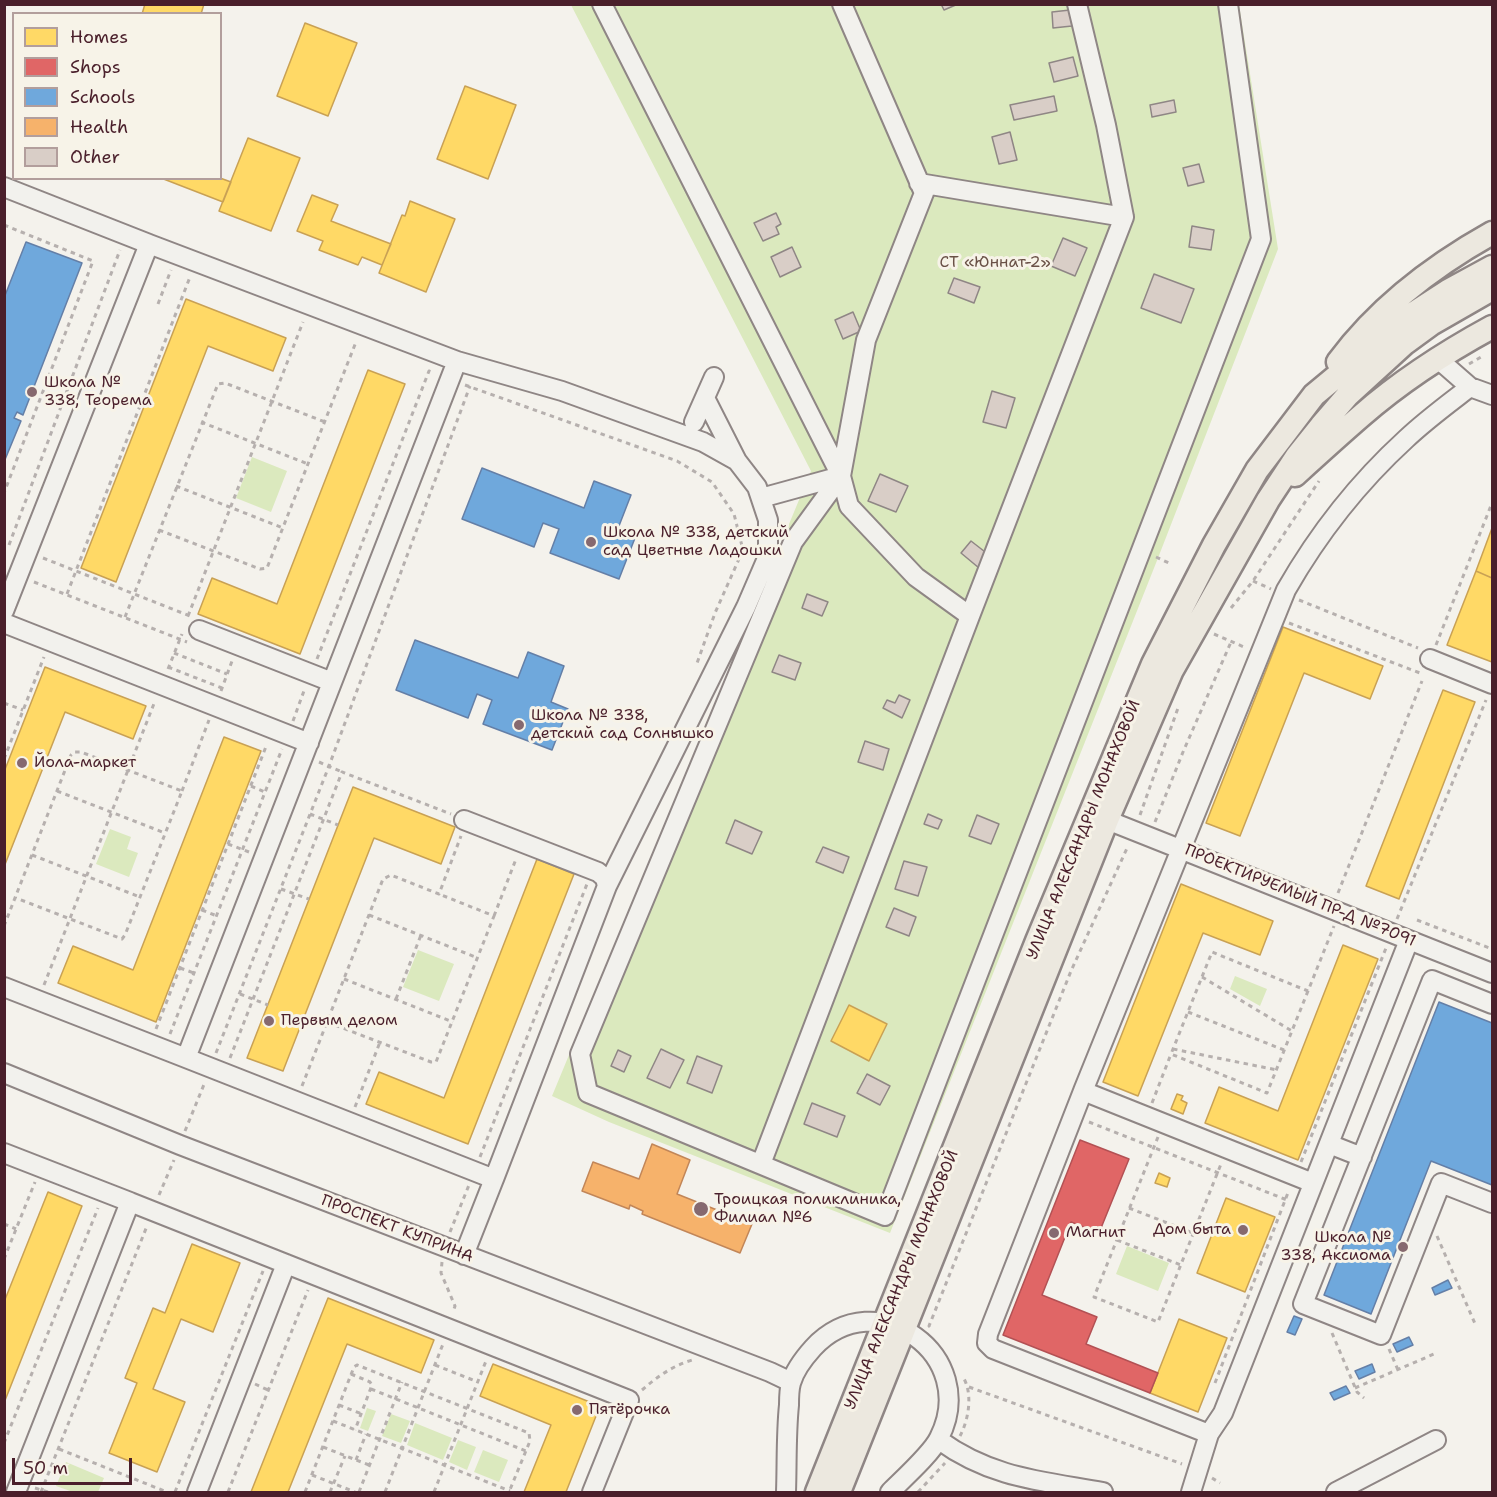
<!DOCTYPE html>
<meta charset="utf-8">
<style>
body{margin:0}
#map{position:relative;width:1497px;height:1497px;overflow:hidden;background:#f4f2ec;font-family:"Shantell Sans",sans-serif}
canvas{display:block}
.frame{position:absolute;inset:0;border:6px solid #4a1f2b;pointer-events:none}
.legend{position:absolute;left:12px;top:12px;width:210px;height:168px;box-sizing:border-box;background:#f7f3e8;border:2px solid #b29e9c;margin:0;padding:8px 10px;list-style:none;font-size:18px;color:#4a1f2b}
.legend li{display:flex;align-items:center;gap:12px;height:30px}
.legend b{width:30px;border:2px solid #b29e9c}
.scale{position:absolute;left:12px;top:1458px;width:120px;height:27px;box-sizing:border-box;border:3px solid #4a1f2b;border-top:0;padding-left:8px;font-size:18px;line-height:21px;white-space:nowrap;color:#4a1f2b;-webkit-text-stroke:4px #f7f3e8;paint-order:stroke}
</style>
<div id="map">
<canvas width="1497" height="1497"></canvas>
<div class="frame"></div>
<ul class="legend">
<li><b style="height:16px;background:#ffd966"></b>Homes</li>
<li><b style="height:16px;background:#e06666"></b>Shops</li>
<li><b style="height:16px;background:#6fa8dc"></b>Schools</li>
<li><b style="height:16px;background:#f6b26b"></b>Health</li>
<li><b style="height:16px;background:#d9cec7"></b>Other</li>
</ul>
<div class="scale">50 m</div>
</div>
<script>
const context = document.querySelector('canvas').getContext('2d');
context.lineJoin = 'round';
function fill(path, color) {
  context.fillStyle = color;
  context.fill(path, 'evenodd');
}
function trace(path, color, width, dash) {
  context.strokeStyle = color;
  context.lineWidth = width;
  context.lineCap = dash ? 'butt' : 'round';
  context.setLineDash(dash || []);
  context.stroke(path);
}
function label(font, color, halo, rows, align = 'center') {
  context.font = font + ' "Shantell Sans",sans-serif';
  context.lineWidth = 6;
  context.setLineDash([]);
  context.textBaseline = 'middle';
  context.strokeStyle = halo;
  context.fillStyle = color;
  for (const [text, x, y, turn = 0] of rows) {
    context.save();
    context.translate(x, y);
    context.rotate((+turn || 0) * Math.PI / 180);
    context.textAlign = isNaN(turn) ? turn : align;
    if (halo) context.strokeText(text, 0, 0);
    context.fillText(text, 0, 0);
    context.restore();
  }
}
fill(new Path2D(`
 M571,5H1239L1278,249L1158,558L890,1233L609,1122L552,1096L811,471Z
 M252,457L287,471L271,512L236,498Z
 M110,829L131,837L127,849L138,853L129,877L96,864Z
 M418,950L454,964L439,1001L403,987Z
 M1235,976L1267,989L1260,1006L1230,989Z
 M1127,1246L1169,1263L1158,1291L1116,1274Z
 M367,1408L376,1411L368,1431L360,1428Z
 M391,1414L410,1421L401,1443L382,1436Z
 M415,1423L452,1438L443,1460L407,1445Z
 M458,1440L476,1447L467,1470L449,1462Z
 M483,1450L508,1460L499,1482L474,1472Z
 M66,1462L104,1478L98,1492H73L56,1486Z`), '#dbe9be');
const homes = new Path2D(`
 M145,4H204L201,14H142Z
 M305,23L357,43L328,116L277,96Z
 M465,86L516,105L488,179L437,159Z
 M248,138L300,158L271,231L219,211Z
 M161,178H220L231,182L223,202Z
 M312,195L338,205L331,221L391,244L382,265L362,257L358,265L319,250L323,241L297,231Z
 M410,201L455,219L426,292L379,273L402,215L405,216Z
 M186,299L286,338L273,371L208,346L116,582L81,568Z
 M368,370L405,384L300,654L198,614L212,578L277,604Z
 M1492,528V578L1476,571Z
 M1476,571L1492,578V662L1447,645Z
 M1283,627L1383,666L1370,699L1304,673L1240,836L1206,823Z
 M45,667L146,706L133,739L65,712L4,867V772Z
 M1443,690L1475,702L1399,899L1366,886Z
 M224,737L261,751L156,1022L58,983L73,946L133,970Z
 M353,787L455,827L441,864L374,838L283,1071L247,1058Z
 M537,859L574,874L468,1144L366,1104L379,1072L444,1098Z
 M1181,884L1273,921L1260,955L1203,933L1138,1096L1103,1082Z
 M1343,945L1378,959L1298,1160L1205,1123L1219,1087L1278,1111Z
 M849,1005L887,1024L869,1061L831,1041Z
 M1177,1094L1183,1096L1181,1100L1187,1103L1183,1114L1171,1109Z
 M1159,1173L1170,1178L1167,1187L1155,1183Z
 M48,1192L82,1206L4,1403V1302Z
 M1226,1198L1275,1217L1245,1292L1197,1273Z
 M192,1244L240,1263L213,1332L181,1319L153,1389L185,1402L157,1472L109,1453L137,1383L125,1378L153,1308L165,1313Z
 M328,1298L434,1340L421,1373L347,1344L288,1492H251Z
 M1179,1319L1227,1338L1198,1412L1150,1393Z
 M493,1364L600,1406L566,1492H524L551,1425L480,1396Z`);
fill(homes, '#ffd966');
trace(homes, '#c9a154', 1.5);
const shops = new Path2D(`
 M1080,1140L1129,1159L1099,1233L1071,1222L1042,1295L1097,1317L1086,1344L1158,1373L1150,1393L1003,1335Z`);
fill(shops, '#e06666');
trace(shops, '#b35154', 1.5);
const schools = new Path2D(`
 M26,242L82,263L23,415L17,412L14,418L21,421L4,462V298Z
 M482,468L584,508L594,481L631,495L617,531L635,538L619,579L550,553L559,529L543,523L534,547L462,519Z
 M415,640L518,678L528,652L564,666L551,702L568,709L552,750L483,724L492,700L477,694L468,718L396,690Z
 M1439,1002L1492,1023V1185L1431,1161L1371,1314L1324,1295Z
 M1448,1280L1452,1288L1435,1295L1432,1288Z
 M1294,1316L1302,1319L1295,1335L1287,1332Z
 M1409,1337L1413,1345L1397,1352L1393,1344Z
 M1372,1364L1375,1372L1359,1379L1355,1371Z
 M1346,1386L1350,1393L1334,1400L1330,1393Z`);
fill(schools, '#6fa8dc');
trace(schools, '#647fa7', 1.5);
const health = new Path2D(`
 M652,1144L690,1160L677,1194L752,1224L740,1253L642,1214L643,1211L630,1205L629,1209L582,1191L593,1162L639,1179Z`);
fill(health, '#f6b26b');
trace(health, '#c28658', 1.5);
const building = new Path2D(`
 M941,4H958L944,10Z
 M1070,10L1072,26L1053,28L1052,12Z
 M1073,57L1078,76L1054,82L1049,63Z
 M1054,96L1057,111L1014,120L1010,105Z
 M1174,100L1176,112L1152,117L1150,105Z
 M1010,132L1017,160L999,164L992,137Z
 M1199,164L1204,182L1188,186L1183,168Z
 M776,213L781,224L776,227L779,234L763,241L754,223Z
 M1192,226L1214,230L1211,250L1189,247Z
 M1063,238L1087,248L1075,276L1051,266Z
 M792,247L801,267L780,277L771,257Z
 M1154,274L1194,289L1181,323L1141,308Z
 M954,278L980,287L974,303L948,293Z
 M853,312L861,331L843,339L835,320Z
 M992,391L1015,398L1006,428L983,422Z
 M880,474L908,486L896,512L868,501Z
 M971,541L989,555L979,568L961,553Z
 M807,594L828,602L822,616L802,608Z
 M779,655L801,663L795,680L772,672Z
 M899,695L910,700L902,718L883,708L887,700L895,703Z
 M865,741L889,749L883,770L858,762Z
 M928,814L942,820L938,829L924,824Z
 M977,815L999,824L991,844L969,836Z
 M735,820L762,832L752,854L726,843Z
 M823,847L849,857L843,873L816,862Z
 M904,861L927,867L918,896L895,889Z
 M894,908L916,917L909,936L886,927Z
 M661,1049L684,1060L670,1088L647,1078Z
 M618,1050L631,1056L624,1072L611,1066Z
 M697,1056L722,1066L712,1093L687,1083Z
 M867,1074L890,1086L880,1105L857,1093Z
 M812,1103L845,1116L837,1137L804,1124Z`);
fill(building, '#d9cec7');
trace(building, '#8f8685', 1.5);
const minor = new Path2D(`
 M602,4L841,476L793,542L580,1054L588,1093L885,1216L1261,239L1228,4
 M842,4L924,193L866,340L841,476L849,506L916,577L970,616L1124,217L1106,125L1077,4
 M919,183L1124,217
 M4,187L149,244
 M1438,359L1470,387L1492,395
 M457,361L562,391L703,442L737,461L757,487L768,520V556L746,607L607,886
 M705,398L737,461
 M694,422L714,377
 M761,498L841,476
 M4,611L149,244L457,361L186,1058L494,1179L607,886L605,878L598,872L464,820
 M4,623L309,743
 M199,630L332,682
 M1430,659L1492,684
 M1107,820L1492,973
 M4,987L186,1058
 M1492,1004L1432,980L1303,1304L1381,1335L1441,1183L1492,1203
 M4,1073L180,1145L770,1372L791,1382
 M1083,1091L988,1334L987,1343L993,1349L1209,1434
 M1329,1144L1362,1157
 M4,1153L130,1202
 M761,1164L970,616
 M1313,1183L1083,1091L1286,590C1318,534 1359,482 1406,439C1426,420 1448,404 1470,387
 M464,1255L494,1179
 M939,1440C991,1478 1042,1481 1103,1492
 M16,1492L130,1202L629,1400L592,1492
 M197,1492L286,1264
 M786,1492C787,1464 786,1434 789,1405C789,1398 789,1390 791,1383C795,1369 804,1358 813,1348C876,1280 981,1356 939,1438C932,1453 903,1479 890,1492
 M1191,1492L1209,1434L1223,1413L1409,940
 M1336,1492L1436,1440`);
const major = new Path2D(`
 M1338,362C1378,308 1433,266 1492,233
 M1295,475C1317,455 1339,435 1361,416C1401,381 1446,352 1492,327
 M817,1492L1037,941L1153,664L1214,545L1257,470L1314,395L1408,317L1448,291L1492,267
 M839,1492L1107,820L1172,670L1268,500L1297,456L1321,426L1347,396L1405,343L1431,324L1492,289`);
trace(minor, '#8f8685', 22);
trace(major, '#8f8685', 27);
trace(new Path2D(`
 M1470,4H1483
 M4,225L93,261L4,493
 M158,304L171,270
 M1469,364L1481,357
 M465,385L677,461L712,482L734,514L743,550L715,613L696,666
 M201,422L308,464
 M176,486L283,528
 M159,530L260,569L267,568L356,342
 M9,545L120,250
 M1156,557L1171,564
 M43,558L190,616
 M1253,581L1271,589
 M34,582L187,642
 M67,594L190,277
 M1299,600L1418,648
 M1231,608L1253,581L1319,481
 M188,616L303,322
 M125,617L218,384L225,383L325,422
 M1289,623L1420,673
 M1214,634L1244,647
 M1436,645L1492,503
 M174,653L227,674
 M317,659L429,371L434,373
 M168,667L222,688
 M168,669L182,634
 M221,691L232,661
 M4,703L23,710
 M293,721L305,688
 M4,759L44,657
 M319,762L342,772
 M251,786L265,792
 M57,791L165,833
 M182,791L209,720
 M310,814L338,825
 M1140,815L1178,708
 M1155,822L1183,752L1231,642
 M228,844L249,852
 M32,855L140,897
 M281,889L309,899
 M1338,893L1422,681
 M202,910L217,916
 M369,915L478,958
 M494,916L516,859
 M1397,919L1486,700
 M1417,920L1492,949
 M4,926L71,755L74,752H81L182,791L125,935L122,939L16,898
 M180,968L194,973
 M1202,977L1292,1031
 M344,979L453,1022
 M44,985L155,701
 M1308,991L1267,1093L1171,1054L1212,952L1308,991L1334,926
 M240,994L268,1005
 M396,999L421,935
 M1188,1012L1284,1050
 M327,1022L431,1062H436L494,916L439,894
 M156,1029L267,744
 M170,1034L282,749
 M1173,1049L1277,1070
 M216,1053L329,766L470,386
 M230,1058L342,772L451,814
 M302,1086L383,879L391,875L439,894L461,836
 M1152,1103L1171,1054
 M355,1107L380,1042
 M1089,1122L1287,1200
 M185,1131L205,1082
 M1158,1137L1094,1297L1158,1322L1221,1164
 M480,1157L587,884
 M1301,1162L1386,948
 M159,1195L174,1160
 M1129,1208L1193,1233
 M4,1224L16,1229
 M450,1232L469,1185
 M1437,1236L1476,1326
 M1117,1240L1181,1265
 M4,1259L35,1182
 M442,1262L441,1273L455,1306L453,1312
 M930,1327L929,1326L1071,971L1128,846
 M1332,1333L1357,1392L1364,1398
 M1389,1349L1398,1370
 M435,1365L478,1382
 M351,1374L370,1382L372,1385L355,1430
 M1215,1383L1289,1190
 M255,1384L268,1390
 M969,1387L1182,1464
 M1355,1388L1434,1354
 M371,1389L526,1451
 M642,1390C657,1377 672,1366 692,1360
 M339,1405L362,1414
 M333,1421L510,1491
 M960,1436C969,1419 973,1393 963,1377
 M4,1443L98,1208
 M323,1447L369,1465
 M59,1449L167,1492
 M356,1460L366,1434
 M312,1475L355,1492
 M1212,1478L1220,1483
 M35,1488L48,1492
 M41,1492L147,1226
 M175,1492L263,1271
 M228,1492L308,1290
 M305,1492L354,1367L357,1365L529,1433L530,1441L509,1492
 M330,1492L345,1456
 M359,1492L402,1382
 M385,1492L443,1344
 M434,1492L486,1361
 M918,1492L945,1463`), '#b6b0ae', 3, [4.5, 4.5]);
trace(minor, '#f2f1ed', 18);
trace(major, '#ece8df', 22);
for (const [x, y, r, color] of [
 [32,392,6,"#86696f"],
 [591,542,6,"#86696f"],
 [519,725,6,"#86696f"],
 [22,763,6,"#86696f"],
 [269,1021,6,"#86696f"],
 [701,1209,8,"#86696f"],
 [1243,1230,6,"#86696f"],
 [1054,1233,6,"#86696f"],
 [1403,1247,6,"#86696f"],
 [577,1410,6,"#86696f"]
]) {
  const dot = new Path2D();
  dot.arc(x, y, r, 0, 2 * Math.PI);
  context.fillStyle = color;
  context.fill(dot);
  trace(dot, '#f7f3e8', 2);
}
label('16px', '#695046', '#f7f3e8', [
 ["СТ «Юннат-2»",995,263]
]);
label('16px', '#4a1f2b', '#f7f3e8', [
 ["Школа №",44,383],
 ["338, Теорема",44,401],
 ["Школа № 338, детский",603,533],
 ["сад Цветные Ладошки",603,551],
 ["Школа № 338,",531,716],
 ["детский сад Солнышко",531,734],
 ["Йола-маркет",34,763],
 ["Первым делом",281,1021],
 ["Троицкая поликлиника,",714,1200],
 ["Филиал №6",714,1218],
 ["Дом быта",1231,1230,"right"],
 ["Магнит",1066,1233],
 ["Школа №",1391,1238,"right"],
 ["338, Аксиома",1391,1256,"right"],
 ["Пятёрочка",589,1410]
], 'left');
label('16px', '#4a1f2b', '#f7f3e8', [
 ["УЛИЦА АЛЕКСАНДРЫ МОНАХОВОЙ",1084,830,-68],
 ["ПРОЕКТИРУЕМЫЙ ПР-Д №7091",1300,896,22],
 ["ПРОСПЕКТ КУПРИНА",397,1229,21],
 ["УЛИЦА АЛЕКСАНДРЫ МОНАХОВОЙ",902,1280,-68]
]);
</script>
